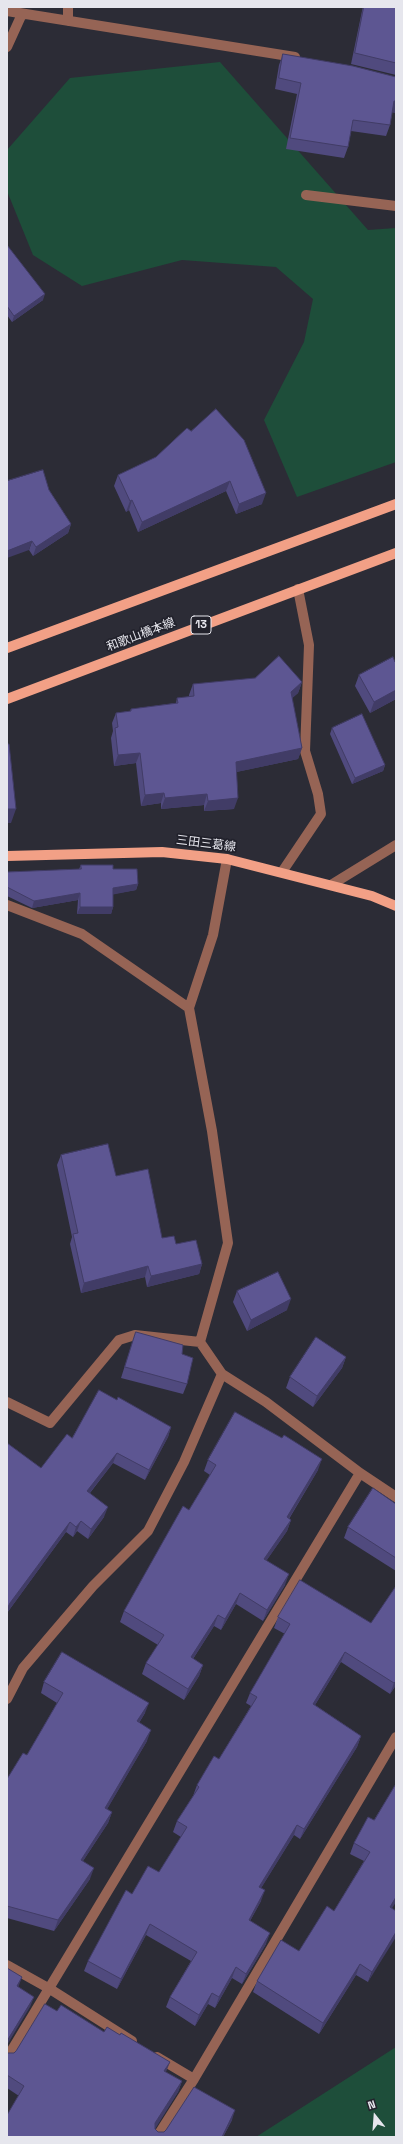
<!DOCTYPE html>
<meta charset="utf-8">
<style>
body{margin:0}
#map{position:relative;width:403px;height:2144px;overflow:hidden;background:#2c2c36;font-family:"Space Grotesk",sans-serif}
canvas{display:block}
.frame{position:absolute;inset:0;border:8px solid #e6e6ed;pointer-events:none}
.north{position:absolute;left:355px;top:2096px;width:40px;height:40px;-webkit-text-stroke:3px #22222c;paint-order:stroke;rotate:343deg;font-size:11px;font-weight:700;line-height:16px;text-align:center;color:#e6e6ed}
.north::after{content:'';display:block;margin:auto;width:14px;height:18px;background:#e6e6ed;clip-path:polygon(50% 0,100% 100%,50% 72%,0 100%)}
</style>
<div id="map">
<canvas width="403" height="2144"></canvas>
<div class="frame"></div>
<div class="north">N</div>
</div>
<script>
const context = document.querySelector('canvas').getContext('2d');
context.lineJoin = 'round';
function fill(path, color) {
  context.fillStyle = color;
  context.fill(path, 'evenodd');
}
function trace(path, color, width, dash) {
  context.strokeStyle = color;
  context.lineWidth = width;
  context.lineCap = dash ? 'butt' : 'round';
  context.setLineDash(dash || []);
  context.stroke(path);
}
function label(font, color, halo, rows, align = 'center') {
  context.font = font + ' "Space Grotesk","Noto Sans JP",sans-serif';
  context.lineWidth = 3.5;
  context.setLineDash([]);
  context.textBaseline = 'middle';
  context.strokeStyle = halo;
  context.fillStyle = color;
  for (const [text, x, y, turn = 0] of rows) {
    context.save();
    context.translate(x, y);
    context.rotate((+turn || 0) * Math.PI / 180);
    context.textAlign = isNaN(turn) ? turn : align;
    if (halo) context.strokeText(text, 0, 0);
    context.fillText(text, 0, 0);
    context.restore();
  }
}
fill(new Path2D(`
 M220,62L368,230L396,228V462L297,497L264,420L304,342L313,299L276,267L182,260L82,286L33,255L7,191V150L70,78Z
 M396,2047V2137H256Z`), '#1e4e3a');
trace(new Path2D(`
 M68,7V21
 M7,11L295,57
 M7,47L22,14
 M306,195L396,206
 M227,859L213,935L189,1008L212,1131L228,1243L200,1342L222,1374L266,1402L360,1473L396,1497
 M282,872L321,814L318,794L305,751L309,645L298,589
 M331,885L396,845
 M7,905L82,934L189,1008
 M7,1402L50,1423L119,1340L135,1335L200,1342
 M7,1699L23,1668L93,1586L148,1531L184,1462L222,1374
 M7,1965L50,1989L132,2041
 M157,2057L194,2079
 M7,2058L360,1473
 M157,2137L194,2079L396,1737`), '#966455', 10);
trace(new Path2D(`
 M7,648L396,504
 M7,699L396,553
 M7,856L162,852L227,859L372,896L396,906`), '#f2a086', 10);
fill(new Path2D(`
 M363,7H396V75L351,64L362,11Z
 M283,54L396,77V113L392,112L390,125L386,136L351,131L348,147L344,158L286,149L297,94L275,89L279,65Z
 M7,245L43,300L12,322L7,315Z
 M187,428L262,504L236,514L226,491L138,532L129,510L126,512L114,486L118,475L156,457Z
 M49,490L71,524L68,533L33,556L29,550Z
 M396,662V699L370,713L355,686L359,675Z
 M302,682L298,693L292,698L302,748L298,759L236,772L234,809L204,811V805L161,809V803L141,806L136,763L114,766L111,738L113,731L112,723L116,713L130,711L131,709L176,703L177,698L189,697V695L193,684Z
 M332,728L385,765L383,771L352,784L330,734Z
 M81,865L138,884L136,890L113,894V907L111,914H77L78,900L32,908L7,896V872L79,869Z
 M61,1155L116,1176L162,1238L176,1244L202,1264L199,1274L147,1287L145,1277L81,1293L70,1244L72,1237L57,1165Z
 M237,1291L287,1310L247,1331L233,1302Z
 M136,1332L182,1354L187,1384L183,1394L121,1378L132,1343Z
 M346,1357L342,1368L313,1407L286,1388L290,1377Z
 M117,1400L171,1427L168,1437L145,1480L113,1463L90,1493L104,1517L88,1539L77,1531L73,1537L66,1532L7,1613V1443L41,1468L72,1438Z
 M208,1460L318,1470L289,1519L291,1520L287,1531L266,1561L285,1585L263,1621L236,1604L221,1630L214,1626L193,1659L203,1665L199,1676L184,1700L142,1674L146,1663L158,1645L120,1622L124,1611L189,1510L210,1475L204,1471Z
 M396,1504V1571L344,1538L348,1527Z
 M396,1586V1685L390,1694L341,1662L315,1705L361,1736L357,1747L300,1839L294,1835L261,1888V1901L250,1921L266,1944L242,1984L232,1978L215,2008L208,2004L195,2026L166,2007L170,1997L191,1961L146,1935L117,1989L84,1971L88,1961L132,1894L159,1872L181,1837L173,1832L177,1821L193,1796L197,1785L219,1759L251,1706L246,1703L250,1693L285,1634L274,1628L278,1617L371,1623Z
 M44,1682L145,1713L139,1723L147,1741L107,1809L112,1812L108,1823L83,1861L90,1879L54,1931L7,1918V1779L27,1755L57,1703L41,1693Z
 M368,1817L392,1908L396,1911L368,1982L356,1975L319,2034L253,1992L257,1981L299,1951L334,1911L364,1861L350,1854L354,1843Z
 M57,2011L182,2081L178,2092L155,2128V2129L158,2132H164L232,2120L223,2137H7L19,2096L7,2088V2052L8,2053H14Z`), '#504a7e');
fill(new Path2D(`
 M394,101H396V113L390,112Z
 M45,294L43,300L12,322L14,316Z
 M230,481L226,491L138,532L142,522Z
 M266,493L262,504L236,514L239,504Z
 M132,500L129,510L126,512L130,501Z
 M71,524L68,533L33,556L36,547Z
 M32,541L29,550L7,558V551Z
 M302,682L298,693L287,703L291,692Z
 M396,690V699L370,713L374,702Z
 M302,748L298,759L232,773L236,762Z
 M140,753L136,763L114,766L118,755Z
 M385,765L383,771L352,784L355,778Z
 M164,793L161,803L141,806L145,795Z
 M207,794L204,805L161,809L165,798Z
 M238,798L234,809L204,811L208,801Z
 M7,809H16L11,823H7Z
 M138,884L136,890L111,895L113,888Z
 M80,893L78,900L32,908L34,901Z
 M80,907H113L111,914H77Z
 M202,1264L199,1274L147,1287L151,1276Z
 M148,1266L145,1277L81,1293L84,1283Z
 M291,1299L287,1310L247,1331L251,1320Z
 M346,1357L342,1368L313,1407L317,1396Z
 M171,1427L168,1437L145,1480L149,1470Z
 M117,1453L113,1463L84,1500L87,1491Z
 M322,1459L318,1470L283,1528L287,1517Z
 M108,1507L104,1517L88,1539L91,1529Z
 M291,1520L287,1531L260,1570L264,1559Z
 M81,1521L77,1531L73,1537L76,1527Z
 M70,1522L66,1532L7,1613V1609L10,1603Z
 M289,1574L285,1585L263,1621L267,1610Z
 M240,1593L236,1604L221,1630L225,1619Z
 M218,1615L214,1626L187,1668L191,1657Z
 M345,1652L341,1662L309,1715L313,1704Z
 M203,1665L199,1676L184,1700L188,1689Z
 M396,1681V1685L390,1694L394,1683Z
 M149,1703L145,1713L133,1732L137,1721Z
 M151,1730L147,1741L102,1818L105,1808Z
 M361,1736L357,1747L300,1839L304,1829Z
 M112,1812L108,1823L77,1870L81,1860Z
 M297,1825L294,1835L255,1898L259,1887Z
 M94,1868L90,1879L54,1931L58,1920Z
 M265,1890L261,1901L245,1930L249,1920Z
 M396,1897V1902L386,1918L390,1907Z
 M150,1924L146,1935L117,1989L121,1979Z
 M396,1932V1937L368,1982L372,1972Z
 M270,1933L266,1944L242,1984L246,1974Z
 M360,1964L356,1975L319,2034L323,2023Z
 M236,1967L232,1978L215,2008L219,1997Z
 M22,1977L18,1988L17,1986Z
 M212,1993L208,2004L195,2026L199,2015Z
 M34,1997L30,2007L7,2045V2041Z
 M170,2062L166,2072L164,2071Z
 M182,2081L178,2092L152,2134L155,2123Z
 M235,2110L232,2120L223,2137H222Z`), '#413c66');
const building = new Path2D(`
 M364,7H396V63L355,53Z
 M283,54L353,66L396,77V101H394L390,125L353,120L348,147L290,138L301,83L279,78Z
 M7,245L45,294L14,316L7,306Z
 M216,409L244,440L266,493L239,504L230,481L142,522L132,500L130,501L118,475L156,457L187,428L191,431Z
 M43,470L49,490L71,524L36,547L32,541L7,551V481Z
 M279,656L302,682L291,692L302,748L236,762L238,798L208,801L207,794L165,798L164,793L145,795L140,753L118,755L115,728L118,727L116,713L131,711V709L178,703L177,698L194,696L193,684L255,678Z
 M393,657L395,662H396V690L374,702L359,675Z
 M362,714L385,765L355,778L332,728Z
 M7,744H9L16,809H7Z
 M81,865H113V869H137L138,884L113,888V907H80V893L34,901L7,887V872L81,869Z
 M108,1144L116,1176L148,1169L162,1238L174,1236L176,1244L196,1240L202,1264L151,1276L148,1266L84,1283L73,1234L78,1233L61,1155Z
 M278,1272L291,1299L251,1320L237,1291Z
 M136,1332L183,1345L182,1354L193,1358L187,1384L125,1367Z
 M316,1337L346,1357L317,1396L290,1377Z
 M99,1390L117,1400L118,1397L171,1427L149,1470L117,1453L87,1491L108,1507L91,1529L81,1521L76,1527L70,1522L10,1603L7,1609V1443L41,1468L67,1434L72,1438Z
 M235,1412L282,1438L284,1435L322,1459L287,1517L291,1520L264,1559L289,1574L267,1610L240,1593L225,1619L218,1615L191,1657L203,1665L188,1689L146,1663L164,1635L124,1611L183,1506L189,1510L216,1465L208,1460Z
 M373,1488L396,1504V1558L348,1527Z
 M300,1580L371,1623L396,1586V1681L394,1683L345,1652L313,1704L361,1736L304,1829L297,1825L259,1887L265,1890L249,1920L270,1933L246,1974L236,1967L219,1997L212,1993L199,2015L170,1997L197,1952L150,1924L121,1979L88,1961L126,1890L132,1894L148,1866L159,1872L187,1827L177,1821L199,1787L197,1785L214,1756L219,1759L257,1697L250,1693L290,1624L278,1617Z
 M62,1652L149,1703L137,1721L151,1730L105,1808L112,1812L81,1860L94,1868L58,1920L7,1906V1779L23,1753L27,1755L63,1693L44,1682Z
 M396,1784V1897L390,1907L396,1911V1932L372,1972L360,1964L323,2023L257,1981L281,1940L299,1951L327,1906L334,1911L370,1852L354,1843L368,1817L374,1820Z
 M7,1968L22,1977L17,1986L34,1997L7,2041Z
 M45,2004L57,2011L61,2005L104,2032L107,2027L120,2035L121,2033L170,2062L164,2071L182,2081L155,2123V2129L158,2132H164L166,2130L194,2087L235,2110L222,2137H7V2115L24,2086L7,2075V2052L8,2053H14L16,2051Z`);
fill(building, '#5d5692');
trace(building, '#413c66', 1);
for (const [x, y, w] of [
 [201,625,20]
]) {
  const box = new Path2D();
  box.roundRect(x - w / 2, y - 9, w, 18, 3);
  context.fillStyle = '#22222c';
  context.fill(box);
  trace(box, '#e6e6ed', 1);
}
label('bold 11px', '#e6e6ed', null, [
 ["13",201,625]
]);
label('12px', '#e6e6ed', '#22222c', [
 ["和歌山橋本線",141,635,-21],
 ["三田三葛線",206,844,7]
]);
</script>
